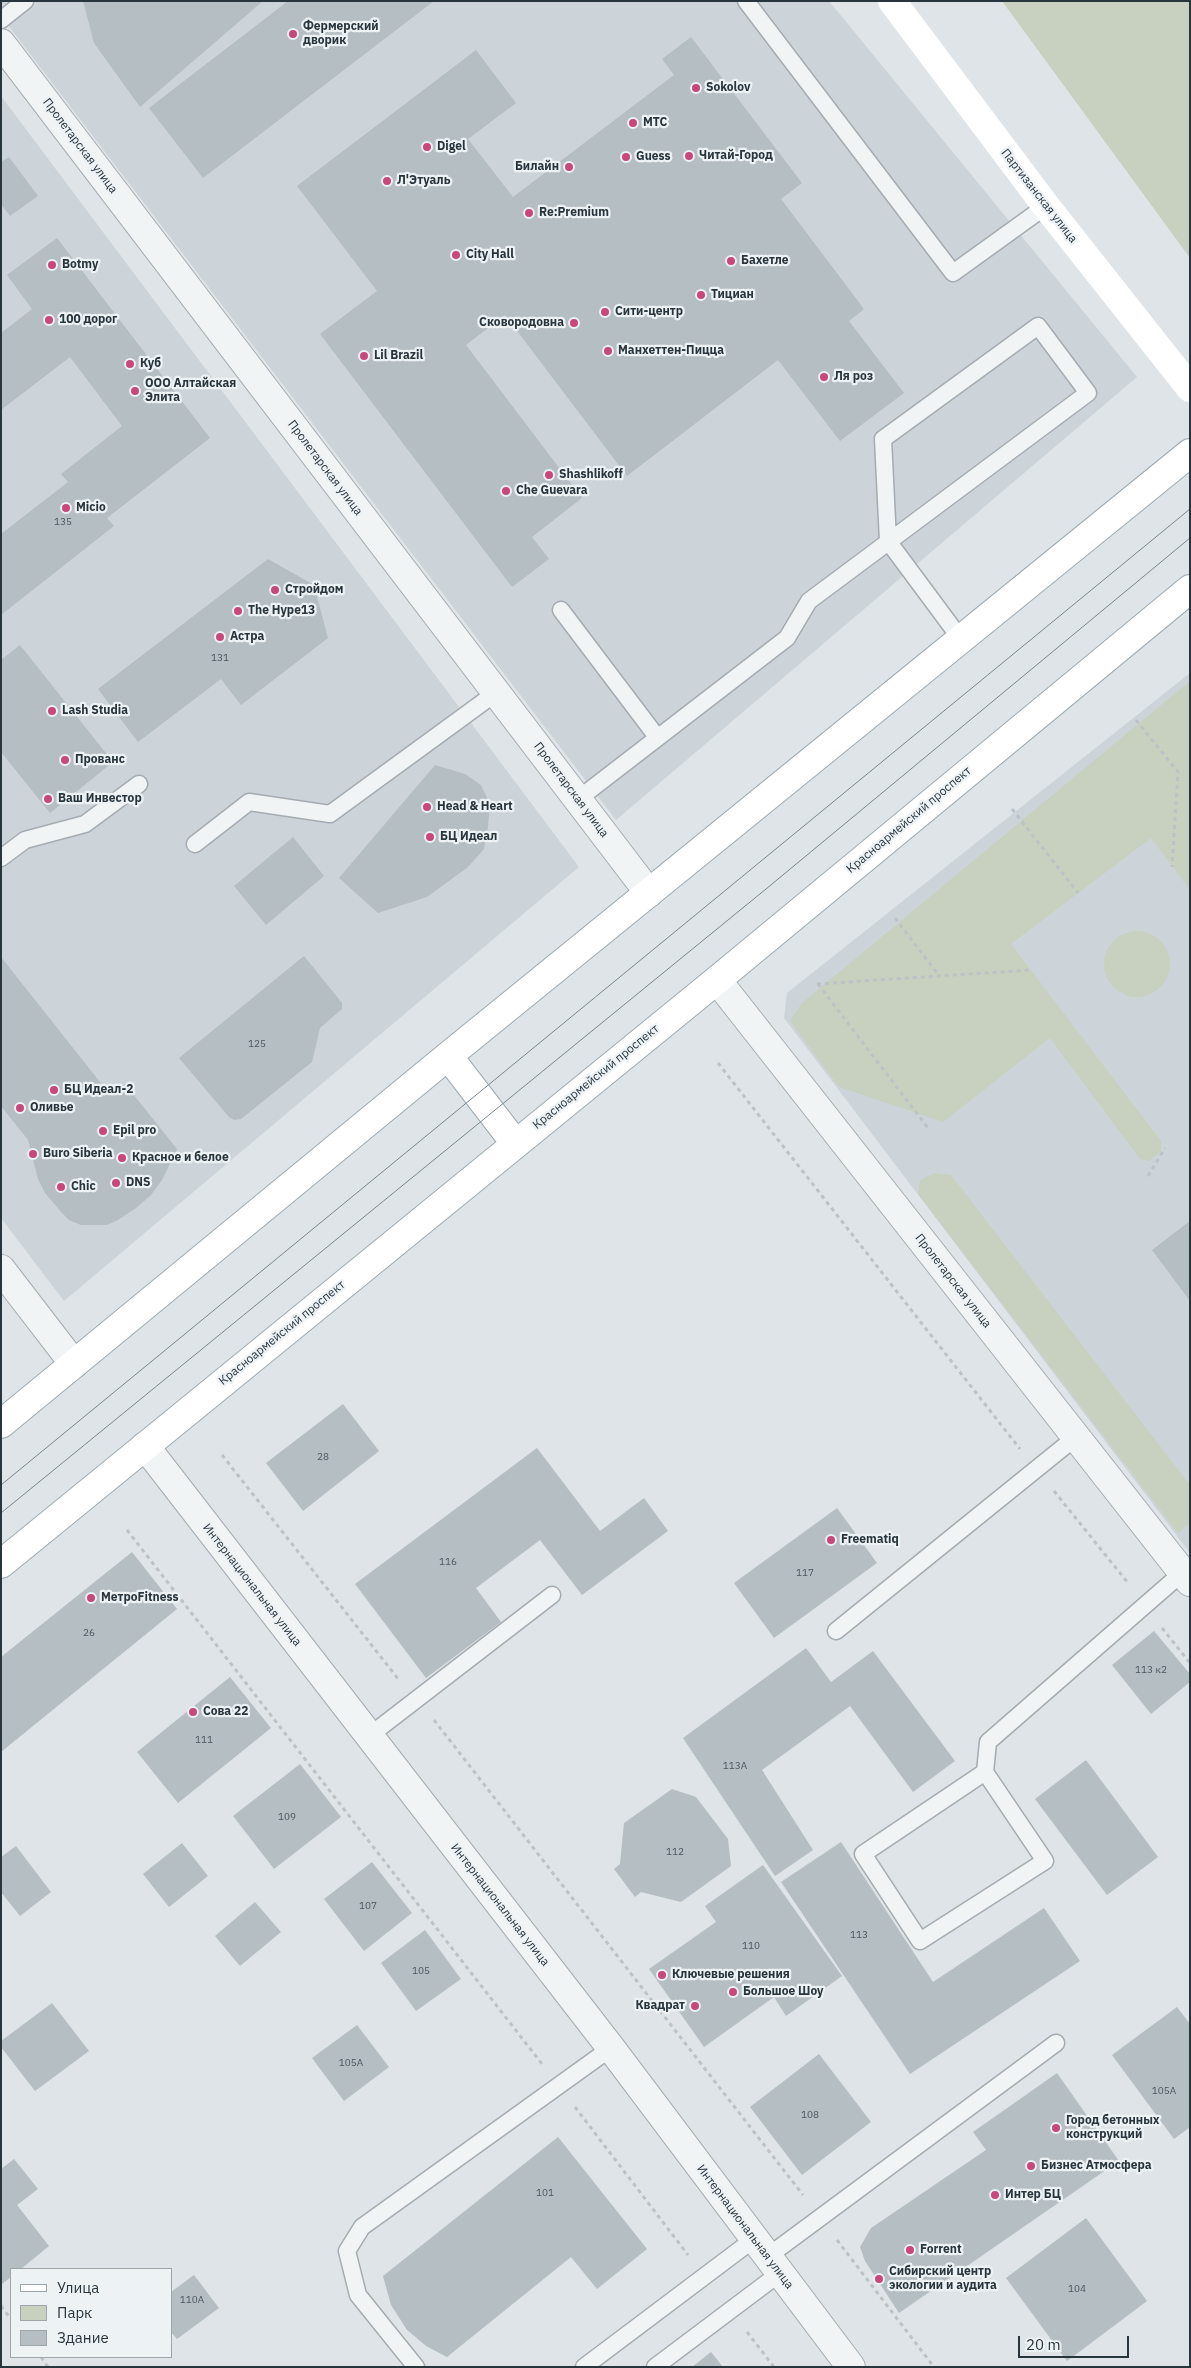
<!DOCTYPE html>
<meta charset="utf-8">
<style>
body{margin:0}
#map{position:relative;width:1191px;height:2368px;overflow:hidden;background:#dee4e7;font-family:"IBM Plex Sans",sans-serif}
canvas{display:block}
.frame{position:absolute;inset:0;border:2px solid #28353d;pointer-events:none}
.legend{position:absolute;left:10px;top:2268px;width:162px;height:90px;box-sizing:border-box;background:#edf2f5;border:1px solid #9ea6ab;margin:0;padding:6px 9px;list-style:none;font-size:15px;color:#28353d}
.legend li{display:flex;align-items:center;gap:10px;height:25px}
.legend b{width:25px;border:1px solid #9ea6ab}
.scale{position:absolute;left:1018px;top:2336px;width:111px;height:22px;box-sizing:border-box;border:2px solid #28353d;border-top:0;padding-left:6px;font-size:15px;line-height:18px;white-space:nowrap;color:#28353d;-webkit-text-stroke:4px #edf2f5;paint-order:stroke}
</style>
<div id="map">
<canvas width="1191" height="2368"></canvas>
<div class="frame"></div>
<ul class="legend">
<li><b style="height:6px;background:#fff"></b>Улица</li>
<li><b style="height:14px;background:#c8d1bf"></b>Парк</li>
<li><b style="height:14px;background:#b5bec3"></b>Здание</li>
</ul>
<div class="scale">20 m</div>
</div>
<script>
const context = document.querySelector('canvas').getContext('2d');
context.lineJoin = 'round';
function fill(path, color) {
  context.fillStyle = color;
  context.fill(path, 'evenodd');
}
function trace(path, color, width, dash) {
  context.strokeStyle = color;
  context.lineWidth = width;
  context.lineCap = dash ? 'butt' : 'round';
  context.setLineDash(dash || []);
  context.stroke(path);
}
function label(font, color, halo, rows, align = 'center') {
  context.font = font + ' "IBM Plex Sans",sans-serif';
  context.lineWidth = 4.5;
  context.setLineDash([]);
  context.textBaseline = 'middle';
  context.strokeStyle = halo;
  context.fillStyle = color;
  for (const [text, x, y, turn = 0] of rows) {
    context.save();
    context.translate(x, y);
    context.rotate((+turn || 0) * Math.PI / 180);
    context.textAlign = isNaN(turn) ? turn : align;
    if (halo) context.strokeText(text, 0, 0);
    context.fillText(text, 0, 0);
    context.restore();
  }
}
fill(new Path2D(`
 M1,1H829L1137,377L616,820L1,16Z
 M1,96L579,867L64,1301L1,1218Z
 M1190,673V1553L784,1018L787,993Z`), '#ccd4d9');
fill(new Path2D(`
 M1002,1H1190V258Z
 M1190,681V890L1151,838L1011,944L1161,1141V1151L1149,1161L1140,1159L1050,1038L943,1122L839,1087L790,1021L802,1003Z
 M1104 964a33 33 0 1 1 66 0a33 33 0 1 1-66 0Z
 M934,1173L951,1175L1190,1485V1523L1178,1533L918,1194L920,1180Z`), '#c8d1bf');
fill(new Path2D(`
 M83,1H263L140,107L94,43Z
 M288,1H434L203,178L149,108Z
 M691,37L802,183L781,199L864,309L849,321L904,393L840,441L778,360L627,476L505,315L466,345L582,498L532,537L549,559L512,587L320,334L377,291L297,186L476,50L516,103L468,139L513,197L674,75L662,59Z
 M9,157L38,196L10,216L1,204V162Z
 M57,238L210,438L107,518L114,526L1,615V534L68,482L61,474L122,426L70,357L1,410V333L32,309L7,275Z
 M268,559L314,585L328,638L241,705L221,679L138,742L98,689Z
 M20,645L113,762L50,813L1,752V660Z
 M435,765L465,774L481,785L490,804L488,826L484,849L468,867L427,897L378,913L339,878Z
 M293,837L324,876L266,925L234,886Z
 M304,956L342,1003V1009L320,1028L312,1062L241,1119L234,1120L229,1117L179,1058Z
 M1,957L111,1096L125,1084L177,1149L162,1180L151,1195L136,1208L118,1220L107,1225H81L69,1220L62,1213L45,1193L38,1179L28,1140L1,1106Z
 M1190,1221V1301L1152,1250Z
 M343,1404L379,1451L303,1511L266,1463Z
 M537,1448L600,1531L644,1498L668,1531L582,1595L540,1540L476,1588L501,1622L426,1678L355,1584Z
 M837,1508L877,1563L774,1638L734,1583Z
 M132,1552L177,1609L1,1752V1657Z
 M1154,1631L1190,1674V1682L1151,1714L1112,1665Z
 M806,1648L831,1682L873,1651L955,1761L913,1792L850,1706L762,1770L813,1850L775,1876L683,1738Z
 M230,1677L271,1728L178,1803L137,1752Z
 M1086,1760L1158,1857L1107,1895L1035,1799Z
 M300,1764L341,1817L274,1869L233,1816Z
 M672,1789L696,1797L728,1839L731,1866L681,1902L641,1892L635,1897L614,1869L620,1864L624,1823Z
 M841,1842L933,1982L1044,1908L1080,1961L910,2074L781,1882Z
 M182,1843L208,1876L169,1907L143,1874Z
 M16,1846L51,1892L20,1916L1,1892V1857Z
 M372,1862L412,1913L364,1951L324,1899Z
 M763,1865L842,1976L786,2016L774,1997L704,2047L649,1969L716,1922L705,1906Z
 M255,1902L281,1932L240,1966L215,1936Z
 M425,1930L461,1979L416,2011L381,1963Z
 M52,2003L89,2051L35,2091L1,2047V2041Z
 M1177,2007L1190,2024V2127L1174,2139L1112,2055Z
 M357,2025L389,2067L344,2101L312,2058Z
 M819,2054L871,2122L802,2175L750,2107Z
 M1057,2073L1119,2161L899,2313L865,2261L860,2247L871,2228L986,2150L973,2132Z
 M558,2137L647,2249L597,2289L571,2257L447,2357L426,2346L407,2330L391,2305L383,2276Z
 M14,2159L38,2189L17,2205L49,2246L21,2269H11V2277L2,2284L1,2169Z
 M1086,2218L1147,2301L1067,2361L1006,2278Z
 M194,2275L219,2308L177,2339L171,2332V2292Z
 M711,2352L723,2367H692Z`), '#b5bec3');
const service = new Path2D(`
 M746,1L953,273L1046,206
 M1,20L25,1
 M561,610L657,737
 M577,800L787,638L809,601L1088,393L1038,326L883,439L888,541L960,638
 M195,844L249,802L330,814L497,692
 M1,858L25,840L85,824L139,784
 M836,1631L1076,1437
 M369,1736L552,1595
 M985,1772L863,1854L920,1941L1045,1861L985,1772L988,1742L1182,1573
 M767,2257L1056,2043
 M416,2367L358,2295L347,2251L362,2227L611,2048
 M584,2367L754,2239
 M655,2367L780,2273`);
const minor = new Path2D(`
 M1,43L649,893
 M717,980L1190,1582
 M1,1269L74,1364
 M145,1446L611,2048L851,2367`);
const primary = new Path2D(`
 M448,1056L515,1143
 M1,1424L448,1056L1190,453
 M1,1564L717,980L1190,589`);
trace(service, '#a4acb1', 19);
trace(minor, '#a4acb1', 30);
trace(primary, '#9eabb2', 30);
trace(new Path2D(`
 M1136,720L1178,772L1172,867
 M1012,809L1078,893
 M895,918L940,977
 M817,984L1030,970
 M818,984L928,1128
 M718,1063L1020,1449
 M1148,1176L1165,1148
 M222,1455L399,1680
 M1054,1491L1128,1583
 M127,1530L542,2064
 M1162,1628L1190,1663
 M434,1720L803,2195
 M575,2107L688,2255
 M837,2240L934,2367
 M1,2306L11,2319
 M747,2332L774,2367
 M41,2357L48,2367`), '#bcc2c5', 3, [4, 4]);
trace(service, '#f0f4f5', 16);
trace(minor, '#f0f4f5', 28);
trace(new Path2D(`
 M892,1L1046,206L1190,388`), '#fff', 28);
trace(primary, '#fff', 28);
trace(new Path2D(`
 M1,1485L1190,509
 M1,1513L766,889L1190,538`), '#788790', 1);
for (const [x, y, r, color] of [
 [293,34,5,"#c8477c"],
 [696,88,5,"#c8477c"],
 [633,123,5,"#c8477c"],
 [427,147,5,"#c8477c"],
 [689,156,5,"#c8477c"],
 [626,157,5,"#c8477c"],
 [569,167,5,"#c8477c"],
 [387,181,5,"#c8477c"],
 [529,213,5,"#c8477c"],
 [456,255,5,"#c8477c"],
 [731,261,5,"#c8477c"],
 [52,265,5,"#c8477c"],
 [701,295,5,"#c8477c"],
 [605,312,5,"#c8477c"],
 [49,320,5,"#c8477c"],
 [574,323,5,"#c8477c"],
 [608,351,5,"#c8477c"],
 [364,356,5,"#c8477c"],
 [130,364,5,"#c8477c"],
 [824,377,5,"#c8477c"],
 [135,391,5,"#c8477c"],
 [549,475,5,"#c8477c"],
 [506,491,5,"#c8477c"],
 [66,508,5,"#c8477c"],
 [275,590,5,"#c8477c"],
 [238,611,5,"#c8477c"],
 [220,637,5,"#c8477c"],
 [52,711,5,"#c8477c"],
 [65,760,5,"#c8477c"],
 [48,799,5,"#c8477c"],
 [427,807,5,"#c8477c"],
 [430,837,5,"#c8477c"],
 [54,1090,5,"#c8477c"],
 [20,1108,5,"#c8477c"],
 [103,1131,5,"#c8477c"],
 [33,1154,5,"#c8477c"],
 [122,1158,5,"#c8477c"],
 [116,1183,5,"#c8477c"],
 [61,1187,5,"#c8477c"],
 [831,1540,5,"#c8477c"],
 [91,1598,5,"#c8477c"],
 [193,1712,5,"#c8477c"],
 [662,1975,5,"#c8477c"],
 [733,1992,5,"#c8477c"],
 [695,2006,5,"#c8477c"],
 [1056,2128,5,"#c8477c"],
 [1031,2166,5,"#c8477c"],
 [995,2195,5,"#c8477c"],
 [910,2250,5,"#c8477c"],
 [879,2279,5,"#c8477c"]
]) {
  const dot = new Path2D();
  dot.arc(x, y, r, 0, 2 * Math.PI);
  context.fillStyle = color;
  context.fill(dot);
  trace(dot, '#edf2f5', 2);
}
label('10px', '#4b575e', null, [
 ["135",63,522],
 ["131",220,658],
 ["125",257,1044],
 ["28",323,1457],
 ["116",448,1562],
 ["117",805,1573],
 ["26",89,1633],
 ["113 к2",1151,1670],
 ["111",204,1740],
 ["113А",735,1766],
 ["109",287,1817],
 ["112",675,1852],
 ["107",368,1906],
 ["113",859,1935],
 ["110",751,1946],
 ["105",421,1971],
 ["105А",351,2063],
 ["105А",1164,2091],
 ["108",810,2115],
 ["101",545,2193],
 ["104",1077,2289],
 ["110А",192,2300]
]);
label('bold 12px', '#28353d', '#edf2f5', [
 ["Фермерский",303,27],
 ["дворик",303,41],
 ["Sokolov",706,88],
 ["МТС",643,123],
 ["Digel",437,147],
 ["Читай-Город",699,156],
 ["Guess",636,157],
 ["Билайн",559,167,"right"],
 ["Л'Этуаль",397,181],
 ["Re:Premium",539,213],
 ["City Hall",466,255],
 ["Бахетле",741,261],
 ["Botmy",62,265],
 ["Тициан",711,295],
 ["Сити-центр",615,312],
 ["100 дорог",59,320],
 ["Сковородовна",564,323,"right"],
 ["Манхеттен-Пицца",618,351],
 ["Lil Brazil",374,356],
 ["Куб",140,364],
 ["Ля роз",834,377],
 ["ООО Алтайская",145,384],
 ["Элита",145,398],
 ["Shashlikoff",559,475],
 ["Che Guevara",516,491],
 ["Micio",76,508],
 ["Стройдом",285,590],
 ["The Hype13",248,611],
 ["Астра",230,637],
 ["Lash Studia",62,711],
 ["Прованс",75,760],
 ["Ваш Инвестор",58,799],
 ["Head & Heart",437,807],
 ["БЦ Идеал",440,837],
 ["БЦ Идеал-2",64,1090],
 ["Оливье",30,1108],
 ["Epil pro",113,1131],
 ["Buro Siberia",43,1154],
 ["Красное и белое",132,1158],
 ["DNS",126,1183],
 ["Chic",71,1187],
 ["Freematiq",841,1540],
 ["МетроFitness",101,1598],
 ["Сова 22",203,1712],
 ["Ключевые решения",672,1975],
 ["Большое Шоу",743,1992],
 ["Квадрат",685,2006,"right"],
 ["Город бетонных",1066,2121],
 ["конструкций",1066,2135],
 ["Бизнес Атмосфера",1041,2166],
 ["Интер БЦ",1005,2195],
 ["Forrent",920,2250],
 ["Сибирский центр",889,2272],
 ["экологии и аудита",889,2286]
], 'left');
label('12px', '#28353d', '#edf2f5', [
 ["Пролетарская улица",80,146,53],
 ["Партизанская улица",1039,196,52],
 ["Пролетарская улица",325,468,53],
 ["Пролетарская улица",571,790,53],
 ["Красноармейский проспект",909,820,-40],
 ["Красноармейский проспект",596,1077,-39],
 ["Пролетарская улица",953,1281,52],
 ["Красноармейский проспект",282,1333,-39],
 ["Интернациональная улица",252,1585,52],
 ["Интернациональная улица",500,1905,52],
 ["Интернациональная улица",745,2227,53]
]);
</script>
